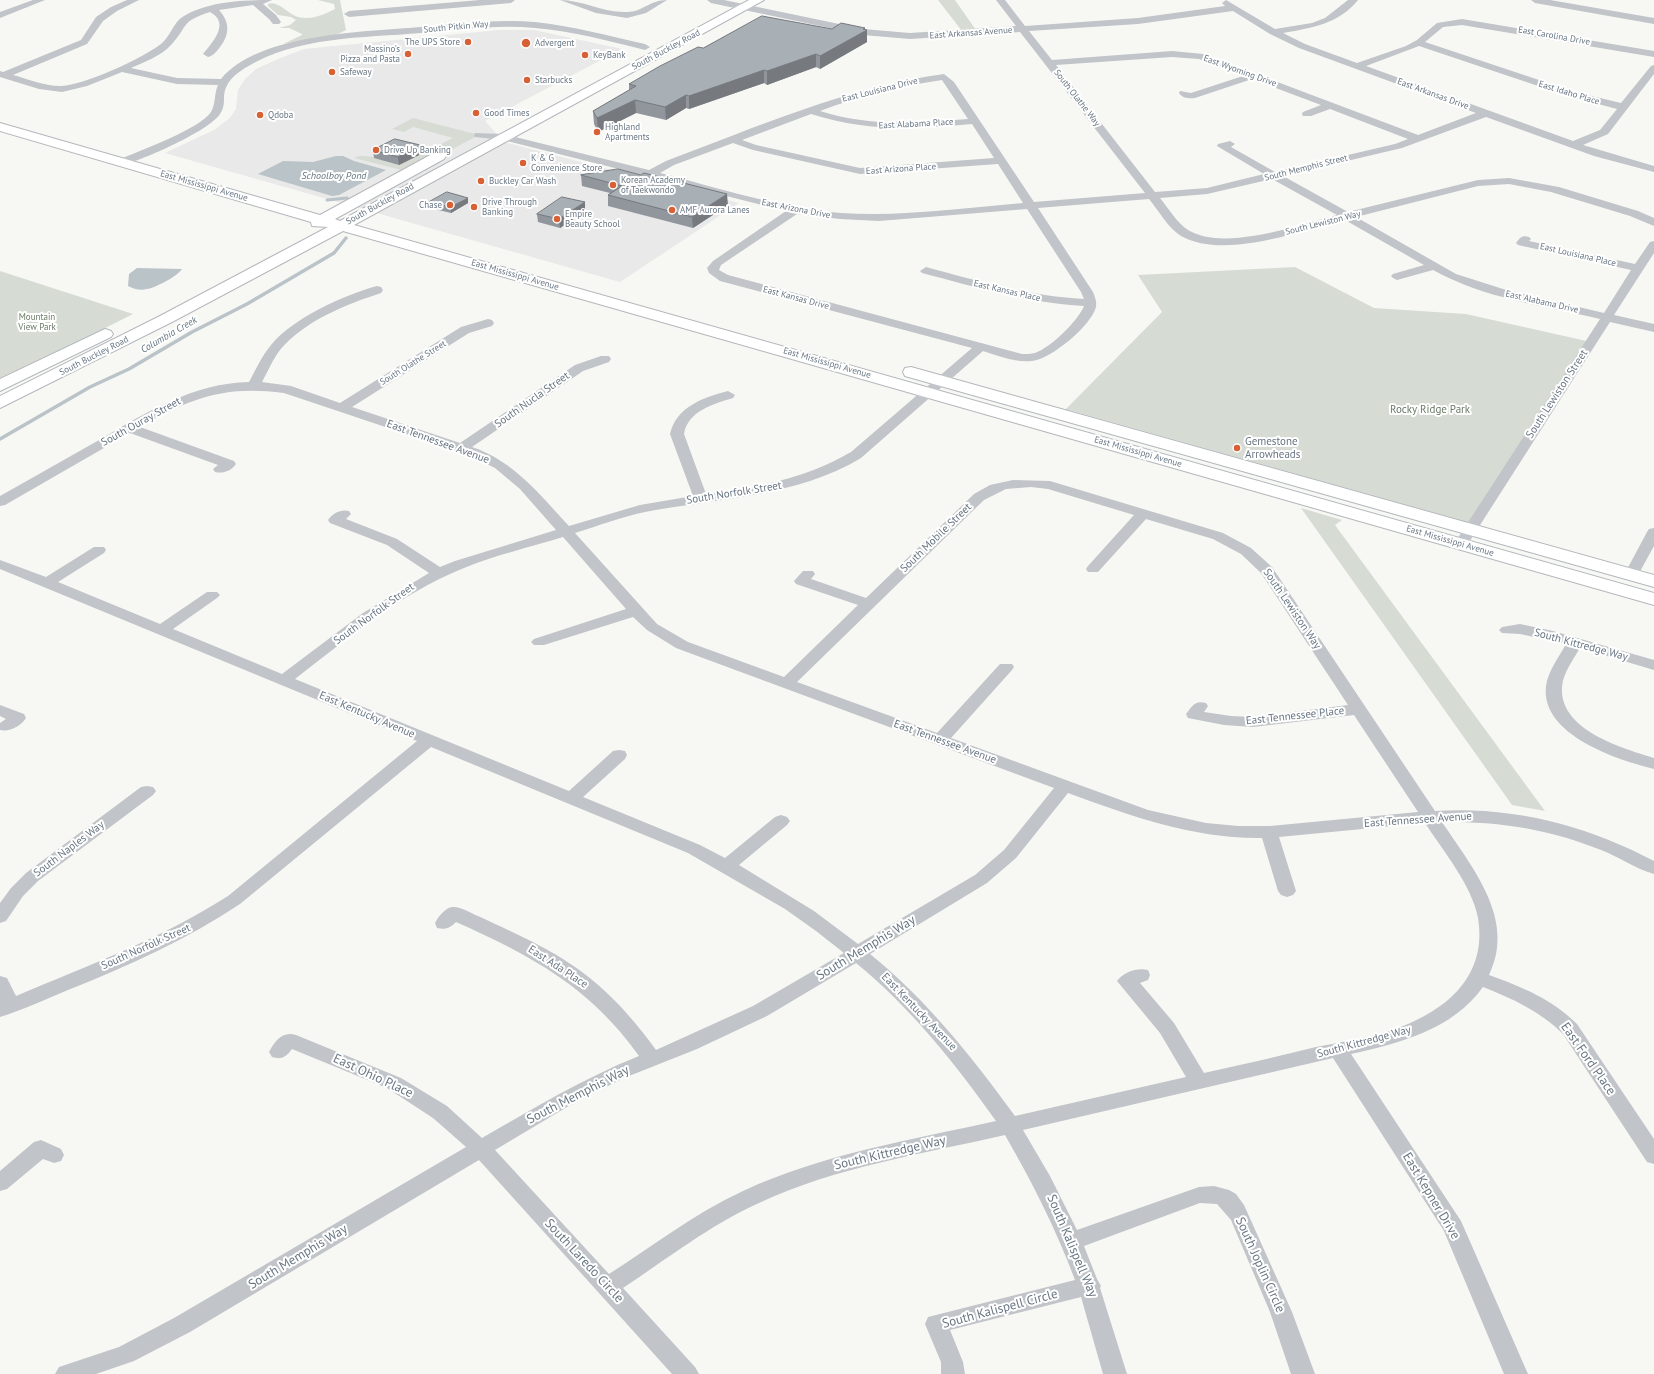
<!DOCTYPE html>
<style>
body{margin:0}
canvas{display:block;background:#f7f7f4}
</style>
<canvas width="1654" height="1374"></canvas>
<script>
const context = document.querySelector('canvas').getContext('2d');
context.lineJoin = 'round';
function fill(path, color) {
  context.fillStyle = color;
  context.fill(path, 'evenodd');
}
function trace(path, color, width, dash) {
  context.strokeStyle = color;
  context.lineWidth = width;
  context.lineCap = dash ? 'butt' : 'round';
  context.setLineDash(dash || []);
  context.stroke(path);
}
function label(font, color, halo, rows, align = 'center') {
  context.font = font + ' "PT Sans",sans-serif';
  context.lineWidth = 4;
  context.setLineDash([]);
  context.textBaseline = 'middle';
  context.strokeStyle = halo;
  context.fillStyle = color;
  for (const [text, x, y, turn = 0] of rows) {
    context.save();
    context.translate(x, y);
    context.rotate((+turn || 0) * Math.PI / 180);
    context.textAlign = isNaN(turn) ? turn : align;
    if (halo) context.strokeText(text, 0, 0);
    context.fillText(text, 0, 0);
    context.restore();
  }
}
fill(new Path2D(`
 M499,30H534L622,49L485,121L504,142L739,203L620,282L165,153L214,130L230,118L236,109L238,90L245,79L256,69L278,59L304,49Z`), '#e8e9e8');
fill(new Path2D(`
 M318,0H340L346,30L336,35L283,44L302,35V34L289,28H279L290,25L296,20L291,17L278,15L268,6V4C278,0 289,15 298,17C312,20 323,15 335,9L334,4Z
 M938,0H955L976,30L962,31Z
 M413,118L479,135L409,172L354,158C366,152 387,162 399,165L453,138L413,127L404,132L392,129Z
 M1295,267L1374,308L1466,314L1591,342L1470,529L1453,518L1069,410L1061,414L1162,312L1138,275Z
 M0,271L133,314L0,381Z
 M1301,508L1342,520L1335,525L1545,811L1512,805Z`), '#d6dcd4');
fill(new Path2D(`
 M336,156H343L354,161L386,170L339,195L332,196L258,174L283,161L313,162Z
 M137,268L182,269C178,276 155,288 147,289C140,291 134,289 128,286L129,274Z`), '#bac3c8');
trace(new Path2D(`
 M327,200L347,198`), '#bac3c8', 3);
trace(new Path2D(`
 M0,439L90,387L129,369L192,332L247,304L334,253L346,238`), '#bac3c8', 3.5);
const major = new Path2D(`
 M749,0H764L354,225L1654,593V605L343,231L172,322L0,408V396L160,316L328,227L312,226L311,222L0,131V123L320,215L434,153H444L446,156L444,159L335,219L340,221Z
 M105,329L111,331L113,334L111,337L0,391V379Z
 M911,367L1654,575V587L905,376L903,372L905,368Z`);
trace(major, '#b4b8bc', 2);
fill(new Path2D(`
 M33,0H45L0,18V12Z
 M127,0H139L117,11L103,21L87,44L13,75C28,79 44,86 60,86C83,86 143,58 161,44C171,36 173,22 184,16C209,1 245,0 272,0L263,4L276,15L281,22L279,24H273L269,19L253,5L219,10C230,22 230,34 220,47C217,51 213,56 208,57L203,54C212,43 231,23 210,12C179,22 189,26 171,45C161,56 144,62 131,68L177,78L221,79C259,33 365,32 420,27C458,24 496,19 535,22C572,26 609,36 645,44L650,47L645,50C609,41 573,31 535,28C497,24 459,30 421,33C362,38 297,36 245,68C234,75 225,83 224,96C224,103 224,108 220,114C209,131 143,160 122,165L118,164L117,162L118,160C139,151 200,129 211,112C216,104 214,93 218,85L177,84L122,72L87,86L62,92L39,89L0,77V71L3,72L81,40L96,17L111,7Z
 M480,0H515L511,3L349,17L344,14L349,11Z
 M560,0C583,0 603,13 627,12C642,12 650,0 667,0L646,13L627,18L596,13Z
 M707,0H724L863,29L910,33L1016,26L996,0H1005L1025,26L1138,18L1225,6L1222,3L1226,0L1275,29L1312,23L1325,18L1348,0H1358C1339,24 1311,28 1283,33L1305,44L1357,63L1406,46L1417,40L1437,23L1462,19L1654,51V57L1462,25L1443,27L1425,42L1575,92L1621,103L1651,66L1654,65V74L1608,134L1583,145L1654,166V172L1594,156L1486,117L1402,148L1283,176L1348,212L1478,180L1509,178L1559,187L1638,211L1654,218V226L1630,216L1551,192L1509,184L1478,186L1356,217L1456,274L1503,289L1604,313L1631,270L1518,245L1516,243C1520,238 1522,235 1529,237L1531,239L1529,241L1635,264L1650,242L1654,241V253L1614,315L1654,324V332L1610,322L1466,547H1456L1454,544L1600,319C1544,306 1483,298 1433,270L1397,280L1393,278L1391,276L1393,274L1424,265L1345,220C1300,231 1224,260 1181,236C1168,228 1159,211 1149,199L1038,208L1093,292C1095,297 1097,302 1096,307C1091,326 1051,359 1032,361C1016,363 999,356 983,351L861,458C796,497 718,498 645,512C621,517 598,526 575,533L657,624L688,642L784,677L858,605L796,584L794,581L803,571H813L815,574L811,579L866,598L974,494L990,485L1013,480L1050,481L1223,533L1251,548L1272,567L1435,811C1512,806 1586,825 1654,861V874C1636,869 1619,857 1601,850C1549,829 1498,821 1442,822C1471,866 1517,919 1489,975C1522,987 1552,999 1577,1024L1654,1139V1164L1647,1162L1563,1034C1540,1011 1513,999 1483,987C1452,1030 1400,1043 1351,1054L1461,1221L1528,1374H1504L1444,1231L1333,1058L1023,1130L1050,1176L1077,1230L1199,1187L1214,1186L1229,1190L1236,1194L1244,1205L1292,1312L1315,1374H1291L1270,1312L1231,1220L1217,1204L1200,1203L1084,1246L1097,1279L1101,1286L1100,1288L1127,1374H1103L1081,1297L950,1330L963,1362L965,1374H941V1362L925,1324L928,1317L1075,1280C1056,1229 1032,1182 1005,1135C922,1154 836,1167 759,1203C710,1225 667,1259 623,1288L695,1367L699,1374H672L479,1160L190,1332L134,1361L96,1374H55L59,1367L119,1347L174,1318L466,1147L433,1118L387,1088L292,1049C286,1057 282,1060 272,1057L269,1052C275,1041 282,1031 296,1035L401,1078L447,1106L482,1138C534,1108 584,1078 639,1056C590,987 532,956 456,922C450,928 446,930 437,928L435,923C438,917 445,908 452,907C460,906 471,913 478,916C519,935 563,954 597,984C620,1004 638,1025 656,1050L753,1006L844,953L816,931L785,909L688,853L431,747L240,904C186,940 128,966 68,990C46,999 23,1010 0,1017V976L7,978L16,996C89,965 161,939 228,896L417,741L0,569V560L46,577L94,547H104L106,550L104,553L58,582L160,624L207,592H217L220,595L217,598L173,629L282,674L363,613L429,573L387,545L330,523L328,520C333,513 341,509 349,511L351,514L346,519L397,539L440,567L455,561L556,530L520,489L495,468L466,454L284,393C224,385 191,398 140,427L234,461L236,464C231,471 223,474 215,472L213,469L218,465L130,433L5,505L0,506V496C34,477 67,458 101,439C147,412 194,383 249,382C256,369 262,356 271,345C293,318 344,295 377,286L381,287L383,290L381,293C347,304 304,321 280,350C273,359 268,371 262,382L291,386L340,403L461,327L488,319L492,320L494,323L492,326L469,333L352,407L460,443L575,365L601,356H609L611,359L609,362L583,371L472,447C514,461 540,495 569,526L640,505L693,496L670,434C676,407 704,397 728,391L735,395L733,398C713,404 688,411 684,434L706,494C758,487 805,479 851,452L972,348L720,281L709,273L707,268L713,261L786,211L503,140L475,137L474,135L475,133L503,134L649,170L666,161C757,127 847,87 944,74L954,82L1034,202L1145,193L1020,32L910,39L863,35L711,3ZM1233,11L1270,34L1299,48L1476,113L1418,135L1203,54L1172,51L1052,60L1029,31L1138,24ZM1419,46L1568,96L1617,109L1600,130L1573,141L1366,66ZM1172,57L1199,59L1243,76L1191,93L1180,91L1179,93C1182,98 1189,99 1195,98L1252,79L1321,105L1303,112L1302,114L1303,116H1311L1330,109L1408,139L1395,144L1275,172L1231,147L1235,144L1230,141L1218,144L1217,146L1264,174L1207,188L1155,192L1056,65ZM942,80L968,119C918,123 869,127 820,111C860,96 900,86 942,80ZM811,114C867,132 915,129 972,124L994,158L860,168L756,145L742,140ZM733,143L753,150L860,174L998,164L1023,203C963,208 901,217 841,213C780,208 719,188 660,173L674,165ZM1272,179L1337,215C1298,225 1224,252 1188,230C1177,223 1169,209 1160,198L1207,194ZM1027,209L1081,292L1084,299C1029,296 978,281 926,267L920,271L922,273C976,287 1028,303 1084,306C1078,321 1050,348 1035,353C1031,354 1026,354 1022,354L728,275L719,270L721,265L797,214L840,219L879,221ZM1031,487L1048,489L1134,515L1088,566L1086,569L1088,572H1098L1146,519L1213,539L1241,554L1261,573L1348,705L1253,717L1231,716L1204,712L1208,706L1206,703C1195,700 1192,706 1186,714L1188,718L1224,725L1253,727L1354,715L1418,812L1270,826H1238L1206,823L1148,810L951,738L1012,670L1014,667L1012,664H1000L937,733L797,682L984,500L1006,489ZM563,537L626,609L534,639L531,642L534,645H544L633,617L647,630L676,648L1054,788L1004,850L975,875L858,944L814,911L739,865L787,825L790,821L787,817L781,815L775,817L725,858L700,845L583,797L625,759L627,755L625,751L619,750L613,751L569,791L295,679C348,638 401,593 464,568C496,555 530,547 563,537ZM1068,793C1131,816 1194,839 1262,838L1278,891L1281,895L1287,897L1293,895L1296,891L1279,837L1425,823C1443,851 1472,885 1478,918C1488,979 1443,1013 1390,1031C1367,1038 1341,1042 1316,1047C1279,1056 1241,1065 1204,1073L1174,1023L1140,983L1148,980L1150,975L1148,970C1138,967 1123,972 1117,981L1160,1033L1186,1077L1015,1116C972,1057 927,1000 870,954L987,883L1016,858ZM856,963C911,1008 955,1063 996,1121C911,1140 822,1154 743,1191C695,1213 653,1246 609,1274L495,1150L572,1104L624,1078L697,1049L767,1016Z
 M1531,0H1550L1654,18V24L1535,3Z
 M1654,528V546L1638,575L1636,578H1626L1624,575L1647,532L1649,529Z
 M1520,624L1553,631L1654,660V670L1580,648C1573,660 1563,673 1562,687C1559,730 1622,748 1654,758V769C1618,760 1540,735 1546,686C1548,671 1559,657 1566,644L1520,634L1502,633L1499,630L1502,627Z
 M0,705L24,714L26,718C21,726 10,732 0,730V723L6,719L0,716Z
 M147,786L153,787L156,791L153,795L38,881L23,896L6,921L0,923V903L11,888L26,873L141,787Z
 M41,1140L61,1149L64,1155L61,1161L54,1163L43,1159L7,1189L0,1191V1171L34,1142Z`), '#c1c4c8');
fill(major, '#fff');
fill(new Path2D(`
 M832,29H865L867,42L820,69L816,67L767,85L764,83L689,109L686,108L666,120L636,113L598,132L594,124L593,111L629,90V84L703,48Z
 M420,145L421,154L399,165L374,158L373,150Z
 M581,175L728,205L693,228L608,206V195L610,193L582,186Z
 M429,202L468,203L451,213L430,208Z
 M585,202V211L560,228L538,222L537,214Z`), '#90969c');
fill(new Path2D(`
 M865,28V31L867,30V42L820,69V56Z
 M816,54V67L767,85V71Z
 M764,70V83L689,109V96Z
 M686,95V108L666,120L665,107Z
 M635,100L636,113L598,132L597,118Z
 M420,145L421,154L399,165L398,157Z
 M727,194L728,205L693,228L692,217Z
 M468,198V203L451,213V207Z
 M585,202V211L560,228L559,219Z`), '#767a7f');
const building = new Path2D(`
 M762,16L832,29L841,23L865,28L863,29L867,30L820,56L816,54L767,71L764,70L689,96L686,95L665,107L635,100L597,118L593,111L636,86L629,84L660,66L698,47L703,48Z
 M395,139L420,145L398,157L373,150Z
 M618,169L641,175L644,173L727,194L692,217L608,195L622,186L581,175Z
 M447,192L468,198L451,207L429,202Z
 M562,197L585,202L559,219L537,214Z`);
fill(building, '#a8afb5');
trace(building, '#767a7f', 1);
for (const [x, y, r, color] of [
 [468,42,4,"#d76035"],
 [526,43,5,"#d76035"],
 [408,54,4,"#d76035"],
 [585,55,4,"#d76035"],
 [332,72,4,"#d76035"],
 [527,80,4,"#d76035"],
 [476,113,4,"#d76035"],
 [260,115,4,"#d76035"],
 [597,132,4,"#d76035"],
 [376,150,4,"#d76035"],
 [523,163,4,"#d76035"],
 [481,181,4,"#d76035"],
 [613,185,4,"#d76035"],
 [450,205,4,"#d76035"],
 [474,207,4,"#d76035"],
 [672,210,4,"#d76035"],
 [557,219,4,"#d76035"],
 [1237,448,4,"#d76035"]
]) {
  const dot = new Path2D();
  dot.arc(x, y, r, 0, 2 * Math.PI);
  context.fillStyle = color;
  context.fill(dot);
  trace(dot, '#fff', 1.5);
}
label('9px', '#687683', '#fff', [
 ["South Pitkin Way",456,27,-5],
 ["East Arkansas Avenue",971,33,-4],
 ["East Carolina Drive",1554,36,10],
 ["South Buckley Road",666,50,-28],
 ["East Wyoming Drive",1240,71,20],
 ["East Louisiana Drive",880,90,-14],
 ["East Idaho Place",1569,93,17],
 ["East Arkansas Drive",1433,94,20],
 ["South Olathe Way",1077,98,52],
 ["East Alabama Place",916,124,-3],
 ["South Memphis Street",1306,168,-14],
 ["East Arizona Place",901,169,-4],
 ["East Mississippi Avenue",204,186,16],
 ["South Buckley Road",380,204,-29],
 ["East Arizona Drive",796,209,11],
 ["South Lewiston Way",1323,223,-14],
 ["East Louisiana Place",1578,255,13],
 ["East Mississippi Avenue",515,275,16],
 ["East Kansas Place",1007,291,13],
 ["East Kansas Drive",796,298,15],
 ["East Alabama Drive",1542,302,13],
 ["South Buckley Road",94,356,-27],
 ["South Olathe Street",413,363,-32],
 ["East Mississippi Avenue",827,363,16],
 ["East Mississippi Avenue",1138,452,16],
 ["East Mississippi Avenue",1450,541,16]
]);
label('9px', '#687683', '#fff', [
 ["The UPS Store",460,42,"right"],
 ["Advergent",535,43],
 ["Massino's",400,49,"right"],
 ["Pizza and Pasta",400,59,"right"],
 ["KeyBank",593,55],
 ["Safeway",340,72],
 ["Starbucks",535,80],
 ["Good Times",484,113],
 ["Qdoba",268,115],
 ["Highland",605,127],
 ["Apartments",605,137],
 ["Drive Up Banking",384,150],
 ["K & G",531,158],
 ["Convenience Store",531,168],
 ["Korean Academy",621,180],
 ["of Taekwondo",621,190],
 ["Buckley Car Wash",489,181],
 ["Drive Through",482,202],
 ["Banking",482,212],
 ["Chase",442,205,"right"],
 ["AMF Aurora Lanes",680,210],
 ["Empire",565,214],
 ["Beauty School",565,224]
], 'left');
label('9px', '#6a7b67', '#fff', [
 ["Mountain",37,317],
 ["View Park",37,327]
]);
label('italic 10px', '#64777f', '#fff', [
 ["Schoolboy Pond",334,176],
 ["Columbia Creek",169,335,-30]
]);
label('11px', '#687683', '#fff', [
 ["South Lewiston Street",1557,394,-57],
 ["South Nucla Street",532,400,-35],
 ["South Ouray Street",141,422,-29],
 ["East Tennessee Avenue",438,442,20],
 ["South Norfolk Street",734,493,-9],
 ["South Mobile Street",936,538,-44],
 ["South Lewiston Way",1292,609,56],
 ["South Norfolk Street",374,614,-36],
 ["South Kittredge Way",1581,645,15],
 ["East Kentucky Avenue",367,715,23],
 ["East Tennessee Place",1295,716,-6],
 ["East Tennessee Avenue",945,742,20],
 ["East Tennessee Avenue",1418,820,-4],
 ["South Naples Way",69,849,-37],
 ["South Norfolk Street",146,947,-24],
 ["East Ada Place",558,967,33],
 ["East Kentucky Avenue",919,1012,46],
 ["South Kittredge Way",1364,1042,-15]
]);
label('11px', '#6a7b67', '#fff', [
 ["Rocky Ridge Park",1430,410]
]);
label('11px', '#687683', '#fff', [
 ["Gemestone",1245,442],
 ["Arrowheads",1245,455]
], 'left');
label('13px', '#687683', '#fff', [
 ["South Memphis Way",866,948,-31],
 ["East Ford Place",1588,1059,55],
 ["East Ohio Place",373,1076,25],
 ["South Memphis Way",578,1095,-27],
 ["South Kittredge Way",890,1153,-13],
 ["East Kepner Drive",1431,1196,59],
 ["South Kalispell Way",1072,1246,67],
 ["South Memphis Way",298,1257,-31],
 ["South Laredo Circle",584,1261,47],
 ["South Joplin Circle",1260,1265,66],
 ["South Kalispell Circle",1000,1309,-15]
]);
</script>
